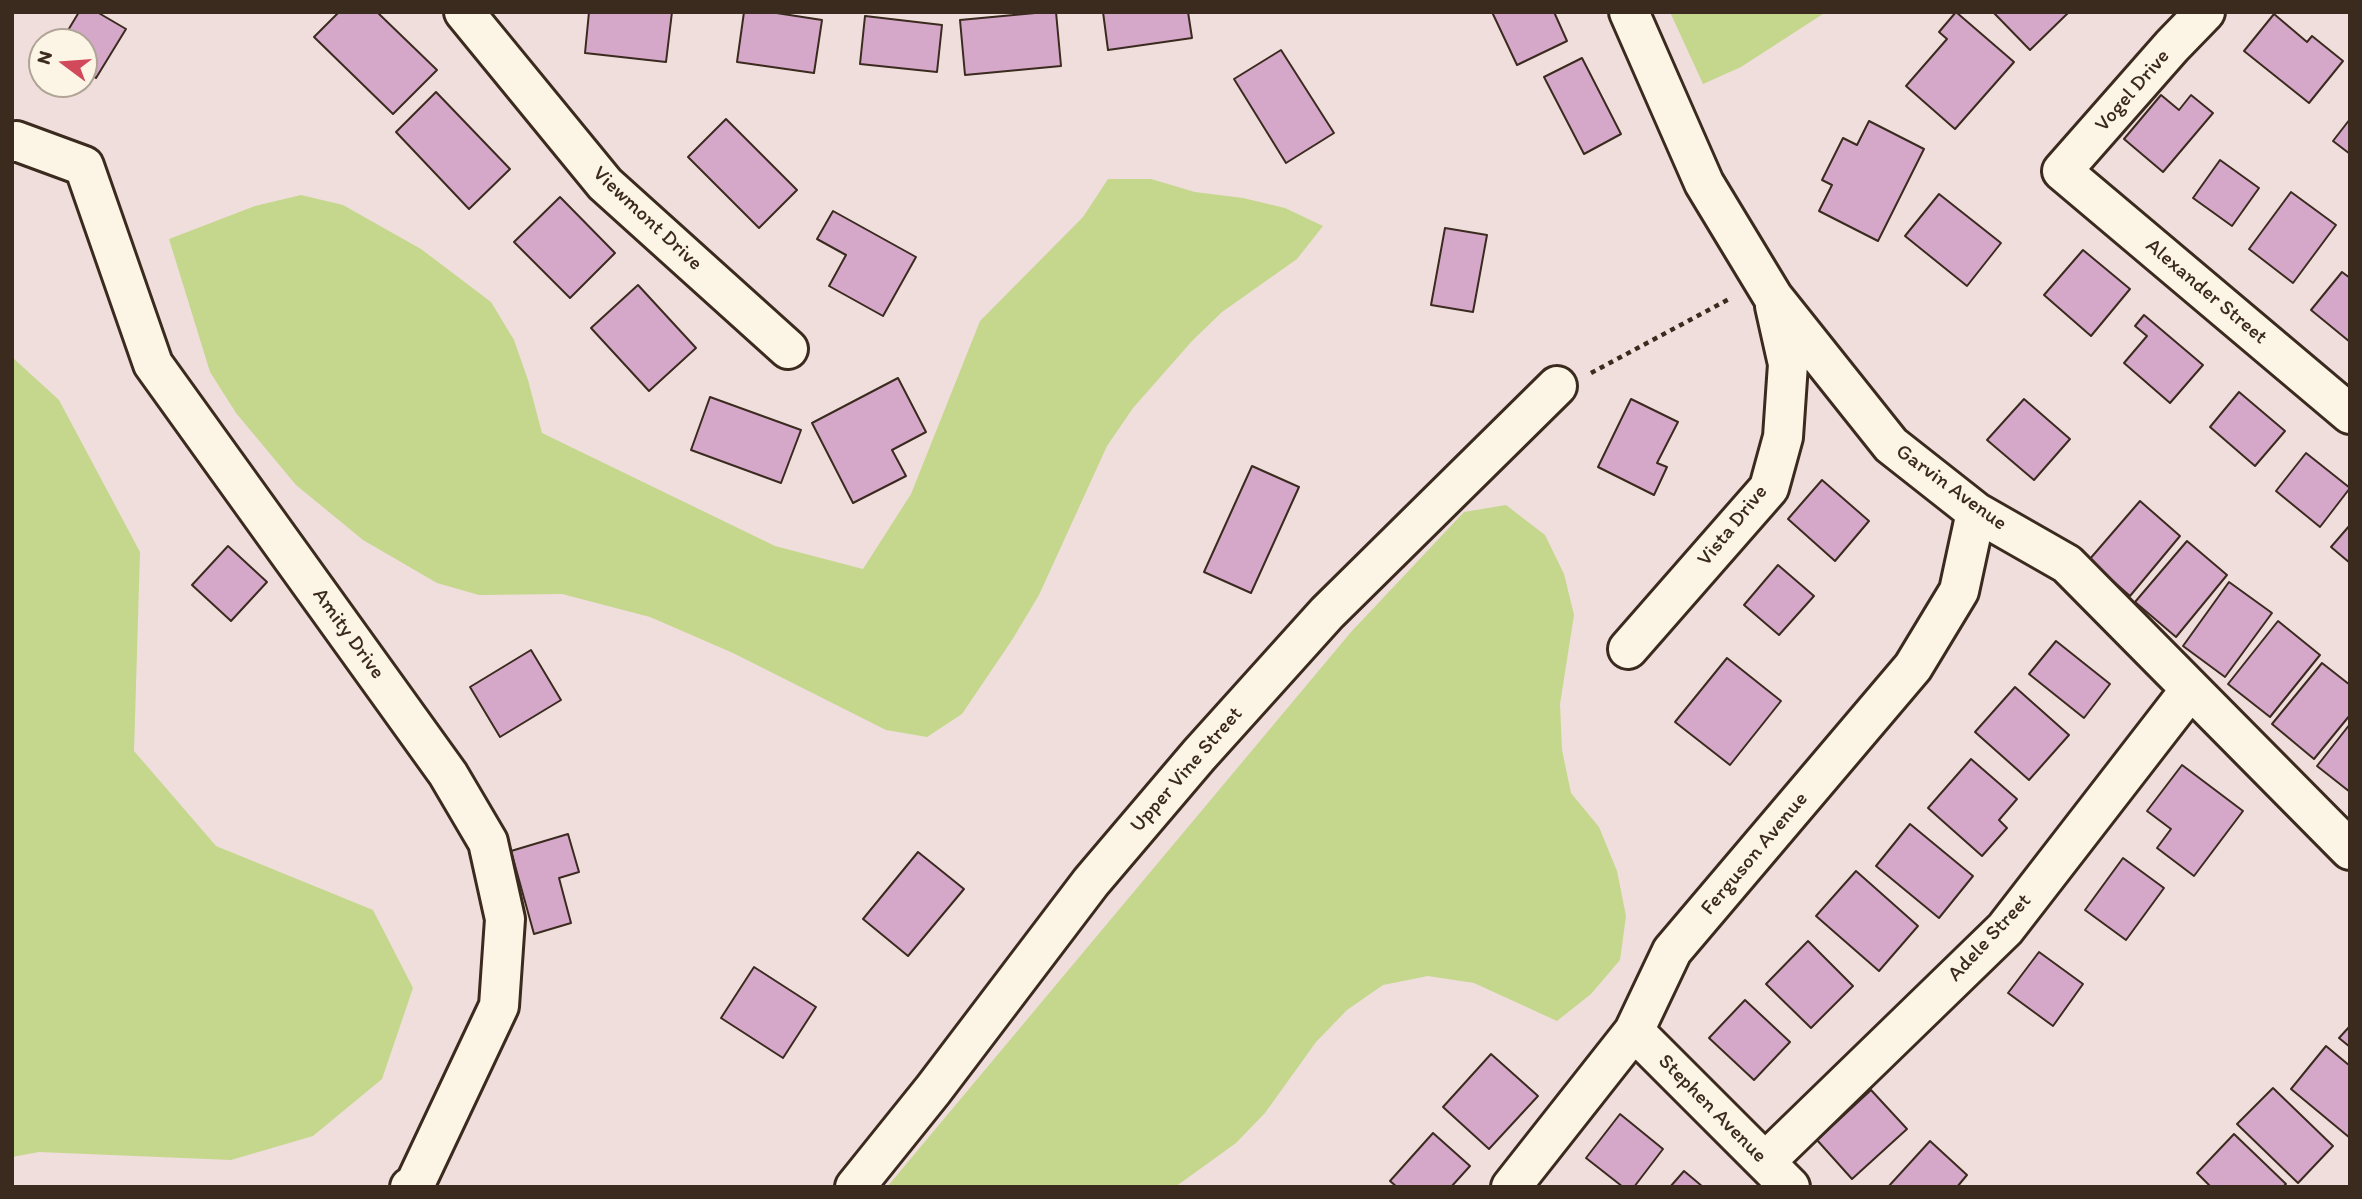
<!DOCTYPE html>
<style>
body{margin:0}
#map{position:relative;width:2362px;height:1199px;overflow:hidden;background:#f0dedd;font-family:Itim,sans-serif}
canvas{display:block}
.frame{position:absolute;inset:0;border:14px solid #3b2a1e;pointer-events:none}
.north{position:absolute;left:28px;top:28px;width:70px;height:70px;box-sizing:border-box;background:#fcf5e5;border:2px solid #afa495;border-radius:50%;rotate:286deg;font-size:19px;font-weight:700;line-height:28px;text-align:center;color:#3b2a1e}
.north::after{content:'';display:block;margin:auto;width:24px;height:32px;background:#d1495b;clip-path:polygon(50% 0,100% 100%,50% 72%,0 100%)}
</style>
<div id="map">
<canvas width="2362" height="1199"></canvas>
<div class="frame"></div>
<div class="north">N</div>
</div>
<script>
const context = document.querySelector('canvas').getContext('2d');
context.lineJoin = 'round';
function fill(path, color) {
  context.fillStyle = color;
  context.fill(path, 'evenodd');
}
function trace(path, color, width, dash) {
  context.strokeStyle = color;
  context.lineWidth = width;
  context.lineCap = dash ? 'butt' : 'round';
  context.setLineDash(dash || []);
  context.stroke(path);
}
function label(font, color, halo, rows, align = 'center') {
  context.font = font + ' Itim,sans-serif';
  context.lineWidth = 5;
  context.setLineDash([]);
  context.textBaseline = 'middle';
  context.strokeStyle = halo;
  context.fillStyle = color;
  for (const [text, x, y, turn = 0] of rows) {
    context.save();
    context.translate(x, y);
    context.rotate((+turn || 0) * Math.PI / 180);
    context.textAlign = isNaN(turn) ? turn : align;
    if (halo) context.strokeText(text, 0, 0);
    context.fillText(text, 0, 0);
    context.restore();
  }
}
fill(new Path2D(`
 M1670,12H1826L1741,67L1703,84Z
 M1108,179H1151L1195,192L1243,198L1285,208L1323,226L1297,259L1222,312L1192,341L1133,408L1107,446L1039,595L1012,640L962,714L927,737L886,730L733,653L650,617L562,594L479,595L437,583L363,540L296,485L236,413L210,372L169,239L255,206L301,195L343,205L421,249L491,302L514,340L528,380L542,433L775,546L863,569L911,494L980,321L1083,217Z
 M12,357L59,400L140,552L134,751L216,846L373,910L413,988L382,1079L313,1136L231,1160L39,1152L12,1157Z
 M1506,505L1545,535L1564,574L1574,615L1560,704L1562,750L1571,793L1599,827L1617,871L1626,916L1620,960L1591,994L1557,1021L1474,983L1428,976L1383,985L1347,1010L1316,1042L1265,1113L1236,1143L1175,1187H887L1351,632L1464,512Z`), '#c4d78c');
const building = new Path2D(`
 M79,12H97L126,29L96,78L84,71V42H61Z
 M339,12H377L437,70L393,114L314,37Z
 M589,12H672L666,62L585,53Z
 M744,12H770L822,20L814,73L737,62Z
 M1046,12H1056L1061,66L965,75L960,20Z
 M1103,12H1188L1192,38L1108,50Z
 M1492,12H1554L1567,41L1517,65Z
 M1956,12L2014,62L1955,129L1906,86L1947,39L1939,32Z
 M1993,12H2069L2030,50Z
 M2274,14L2307,42L2312,36L2343,61L2309,103L2244,51Z
 M865,16L942,25L937,72L860,64Z
 M1281,50L1334,133L1286,163L1234,79Z
 M1582,58L1621,134L1584,154L1544,77Z
 M436,92L510,169L469,209L396,132Z
 M2161,95L2179,110L2191,95L2213,113L2163,172L2124,139Z
 M726,119L797,190L759,228L688,157Z
 M2350,119V154L2333,141Z
 M1869,121L1924,149L1878,241L1819,211L1832,185L1822,180L1843,138L1857,145Z
 M2220,160L2259,188L2232,226L2193,198Z
 M2291,192L2336,225L2293,283L2249,249Z
 M1939,194L2001,243L1967,286L1905,236Z
 M560,197L615,253L570,298L514,242Z
 M833,211L916,257L883,316L829,286L846,255L817,239Z
 M1445,228L1487,235L1473,312L1431,305Z
 M2083,250L2130,289L2091,336L2044,295Z
 M2342,272L2350,278V342L2311,310Z
 M638,285L696,348L649,391L591,328Z
 M2144,315L2203,365L2170,403L2124,363L2147,336L2135,326Z
 M898,378L926,432L892,450L906,476L853,503L812,423Z
 M2239,392L2285,431L2255,466L2210,427Z
 M710,397L801,430L781,483L691,450Z
 M1631,399L1678,422L1657,463L1667,467L1654,495L1598,467Z
 M2024,399L2070,439L2034,480L1987,440Z
 M2306,453L2350,488L2320,527L2276,491Z
 M1252,466L1299,487L1251,593L1204,572Z
 M1822,480L1869,521L1835,561L1788,519Z
 M2140,501L2180,536L2130,596L2089,560Z
 M2350,525V563L2331,547Z
 M2187,541L2227,575L2176,637L2135,602Z
 M228,546L267,582L231,621L192,585Z
 M1778,565L1814,596L1779,635L1744,605Z
 M2229,582L2272,613L2225,677L2183,646Z
 M2278,621L2320,655L2270,717L2228,684Z
 M2056,641L2110,684L2084,718L2029,674Z
 M531,650L561,700L500,737L470,687Z
 M1727,658L1781,701L1730,765L1675,722Z
 M2322,663L2350,685V715L2314,759L2272,724Z
 M2015,687L2069,735L2029,780L1975,732Z
 M2350,724V792L2317,766Z
 M1971,759L2017,799L1999,820L2007,828L1982,856L1928,808Z
 M2182,765L2243,811L2194,876L2157,848L2171,829L2147,811Z
 M1910,824L1973,876L1939,918L1876,866Z
 M568,834L579,872L559,878L571,923L534,934L511,851Z
 M918,852L964,889L908,956L863,919Z
 M2123,858L2164,888L2126,940L2085,910Z
 M1856,871L1918,926L1879,971L1816,916Z
 M1808,941L1853,986L1811,1028L1766,984Z
 M2039,952L2083,984L2053,1026L2008,993Z
 M754,967L816,1007L783,1058L721,1018Z
 M1745,1000L1790,1042L1754,1080L1709,1038Z
 M2350,1026V1047L2339,1038Z
 M2326,1046L2350,1066V1138L2291,1089Z
 M1491,1054L1538,1096L1489,1149L1443,1107Z
 M2273,1088L2333,1146L2298,1183L2237,1124Z
 M1871,1090L1907,1129L1852,1179L1817,1140Z
 M1620,1114L1663,1149L1634,1187H1623L1586,1158Z
 M1433,1133L1470,1166L1451,1187H1397L1390,1181Z
 M2234,1134L2286,1184L2283,1187H2211L2197,1173Z
 M1930,1141L1967,1175L1957,1187H1888Z
 M1684,1171L1703,1187H1670Z`);
fill(building, '#d5a8ca');
trace(building, '#3b2a1e', 2);
const street = new Path2D(`
 M464,12L605,184L788,349
 M1629,12L1704,183L1773,297L1891,445L1976,512L2067,564L2350,850
 M2205,12L2172,46L2062,171L2350,414
 M12,142L16,141L84,166L153,364L448,774L488,842L505,919L499,1006L415,1184L410,1187
 M1628,649L1769,488L1783,437L1788,364L1775,306
 M1634,1031L1790,1187
 M1765,1162L2005,929L2190,690
 M855,1187L933,1090L1091,882L1199,755L1327,613L1557,386
 M1511,1187L1634,1031L1672,951L1913,667L1959,591L1976,512`);
trace(street, '#3b2a1e', 44);
trace(new Path2D(`
 M1591,373L1731,298`), '#3b2a1e', 4.5, [5, 5]);
trace(street, '#fcf5e5', 38);
label('21px', '#3b2a1e', '#fcf5e5', [
 ["Vogel Drive",2133,91,-49],
 ["Viewmont Drive",647,219,43],
 ["Alexander Street",2206,292,40],
 ["Garvin Avenue",1951,488,36],
 ["Vista Drive",1733,526,-51],
 ["Amity Drive",348,634,54],
 ["Upper Vine Street",1187,770,-49],
 ["Ferguson Avenue",1755,854,-50],
 ["Adele Street",1990,938,-47],
 ["Stephen Avenue",1712,1109,45]
]);
</script>
